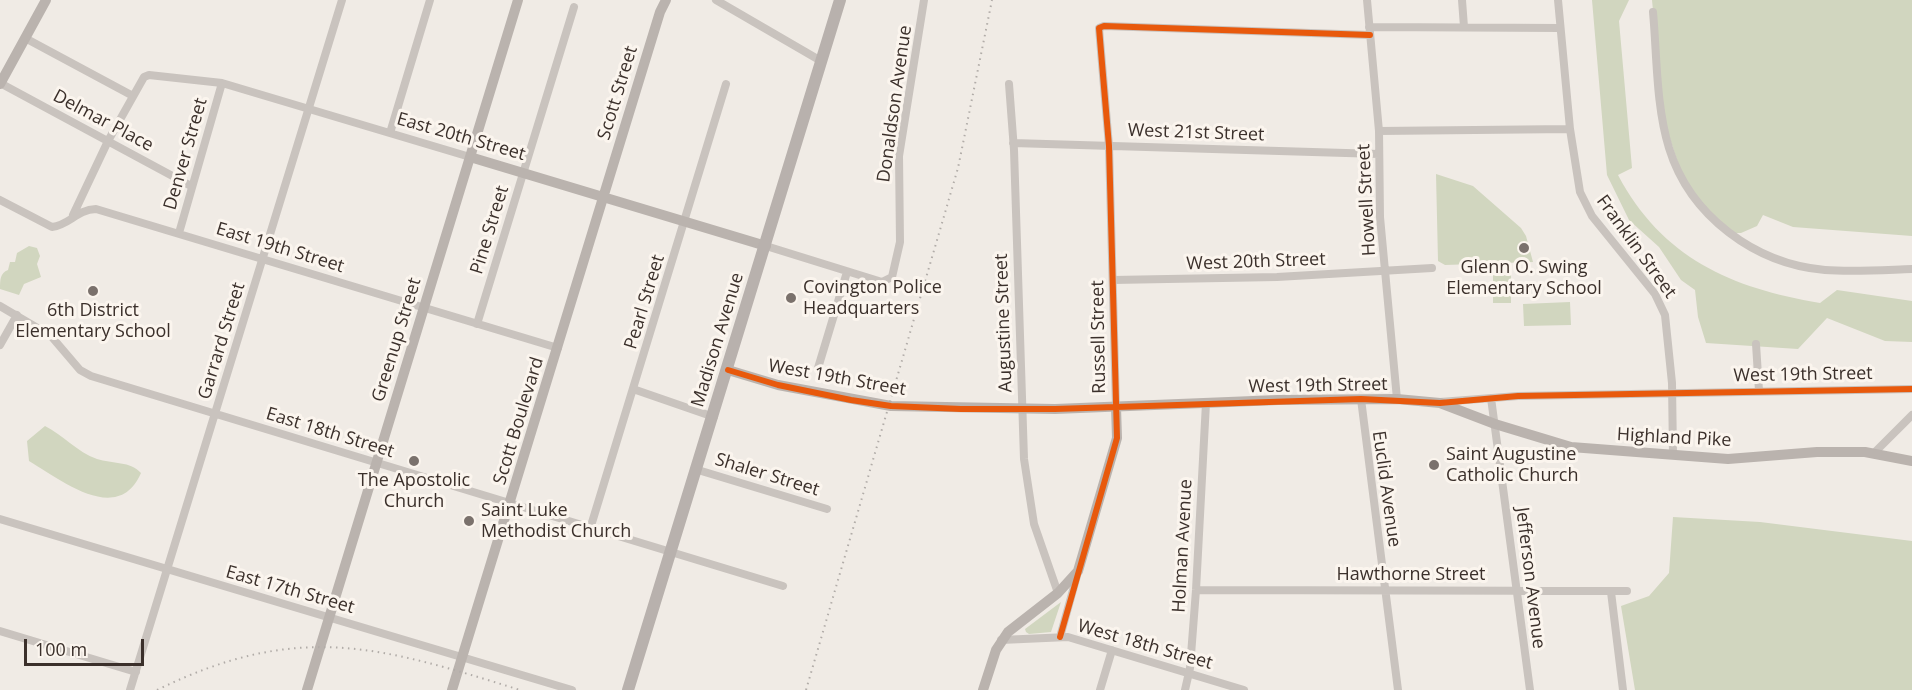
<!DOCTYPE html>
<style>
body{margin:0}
#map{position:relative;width:1912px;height:690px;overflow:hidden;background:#f0ebe5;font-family:"Open Sans",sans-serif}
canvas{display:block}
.scale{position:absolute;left:24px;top:639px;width:120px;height:27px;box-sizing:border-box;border:3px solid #3b302b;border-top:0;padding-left:8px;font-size:18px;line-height:21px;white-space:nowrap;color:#3b302b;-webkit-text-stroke:4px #fbf5ee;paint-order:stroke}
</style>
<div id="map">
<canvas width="1912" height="690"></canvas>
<div class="scale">100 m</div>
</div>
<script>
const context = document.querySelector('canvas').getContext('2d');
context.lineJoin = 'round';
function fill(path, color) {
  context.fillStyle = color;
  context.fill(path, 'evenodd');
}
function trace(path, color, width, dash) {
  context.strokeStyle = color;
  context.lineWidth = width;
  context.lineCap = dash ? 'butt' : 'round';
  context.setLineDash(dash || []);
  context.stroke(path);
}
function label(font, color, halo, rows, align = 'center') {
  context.font = font + ' "Open Sans",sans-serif';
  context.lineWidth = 6;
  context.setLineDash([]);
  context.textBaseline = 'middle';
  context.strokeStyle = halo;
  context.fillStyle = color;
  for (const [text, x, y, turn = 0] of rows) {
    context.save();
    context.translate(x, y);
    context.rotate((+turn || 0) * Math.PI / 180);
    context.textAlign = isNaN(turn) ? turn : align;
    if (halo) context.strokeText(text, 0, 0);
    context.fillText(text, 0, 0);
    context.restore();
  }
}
fill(new Path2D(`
 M1592,0H1629L1619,21L1632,168L1618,175C1662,258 1731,288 1820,303L1837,290L1912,301V342L1885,341L1827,318L1798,349L1706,343L1698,317L1695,290L1681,280L1659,247L1629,220L1607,175Z
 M1652,0H1912V236L1793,227L1763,215L1757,226L1741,233H1730L1685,184L1663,118Z
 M1436,174L1473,186L1521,228L1526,236L1533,262L1445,265L1438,261Z
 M29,246L37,248L40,256L37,264L41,277L24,284L19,295L0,289C0,280 0,273 8,270L10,262H15L17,253Z
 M1493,271H1511V303H1493Z
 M1570,302L1571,325L1524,326L1523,304Z
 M45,426C63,435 77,452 97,459C112,464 131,461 141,473C118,526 61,480 29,461L27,441Z
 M1673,517L1760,522L1912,541V690H1635L1621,606L1649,596L1669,573Z
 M1061,602L1051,632L1029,634L1026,632L1025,629Z`), '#d1d6bf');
trace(new Path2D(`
 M716,0L821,61
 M1367,0L1379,131L1380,217L1397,399
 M1462,0L1464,27
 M1558,0L1570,129L1580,192L1592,216L1655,294L1665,315L1672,383L1673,455
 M1653,12C1657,56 1656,106 1669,148C1690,216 1755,264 1825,270C1854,272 1883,270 1912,269
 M1369,27L1560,28
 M25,38L133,96
 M0,83L191,186
 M1009,84L1014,150L1024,459L1034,524L1058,593
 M1379,131L1570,129
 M390,133L430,0
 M1013,143L1379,154
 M0,200L52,227C70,225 76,210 96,209L558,348
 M73,215L108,141L144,77L149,75L222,83L470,157
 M179,233L222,83
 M766,246L882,282L892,277L900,242L899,156L924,0
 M1113,280L1277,277L1432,268
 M0,306L51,336L80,370L91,376L783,586
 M477,324L574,7
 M1756,344L1759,391
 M0,345L17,315
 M818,368L847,272
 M633,389L714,417
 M1491,398L1530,690
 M1361,399L1398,690
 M1440,402L1518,396L1912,389
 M1116,407L1109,146L1099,28L1104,26L1370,35
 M1874,453L1912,415
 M698,470L827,509
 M0,519L572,690
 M590,529L726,84
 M1196,590L1627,591
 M1611,592L1623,690
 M0,631L136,672
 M1060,637L1078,572
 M1001,640L1068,637L1244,690
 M130,690L342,0
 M1100,690L1112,650
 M1185,690L1190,668L1196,590L1206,403`), '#c9c3be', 8);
trace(new Path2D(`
 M0,84L46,0
 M470,157L766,246
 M728,370L778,385L891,406L1055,409L1278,400L1397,399L1440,403L1495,424L1571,447L1728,459L1817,452H1865L1912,461
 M307,690L518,0
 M452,690L660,12L666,0
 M983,690L996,650L1008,632L1058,593L1078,571L1117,438L1116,407`), '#bab3ae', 10);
trace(new Path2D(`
 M628,690L840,0`), '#b8b1ad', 12);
trace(new Path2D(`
 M157,690C298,621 379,646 520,690
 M806,690L958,168L992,0`), '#b1aca8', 2, [1.5, 4.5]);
trace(new Path2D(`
 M728,370L778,385L851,400L891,406L961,409H1055L1361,399L1440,403L1518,396L1912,389
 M1060,637L1117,438L1109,146L1099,28L1104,26L1370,35`), '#e8590c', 6);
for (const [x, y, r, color] of [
 [1524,248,6,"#7a716c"],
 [93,291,6,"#7a716c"],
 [791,298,6,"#7a716c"],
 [414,461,6,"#7a716c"],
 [1434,465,6,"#7a716c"],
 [469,521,6,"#7a716c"]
]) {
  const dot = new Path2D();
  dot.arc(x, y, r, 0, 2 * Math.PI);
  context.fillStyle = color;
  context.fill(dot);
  trace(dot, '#fbf5ee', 2);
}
label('18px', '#3b302b', '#fbf5ee', [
 ["Scott Street",618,93,-73],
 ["Donaldson Avenue",895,104,-82],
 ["Delmar Place",103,121,28],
 ["West 21st Street",1196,133,2],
 ["East 20th Street",461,137,16],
 ["Denver Street",186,154,-74],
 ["Howell Street",1367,200,-93],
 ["Pine Street",490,230,-73],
 ["Franklin Street",1636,247,54],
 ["East 19th Street",280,248,17],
 ["West 20th Street",1256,262,-2],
 ["Pearl Street",645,302,-73],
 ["Augustine Street",1004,323,-92],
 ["Russell Street",1099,337,-91],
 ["Greenup Street",397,340,-73],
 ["Madison Avenue",718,340,-73],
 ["Garrard Street",222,341,-73],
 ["West 19th Street",1803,375,-1],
 ["West 19th Street",837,378,10],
 ["West 19th Street",1318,386,-1],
 ["Scott Boulevard",519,421,-73],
 ["East 18th Street",330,433,17],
 ["Highland Pike",1674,438,3],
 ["Shaler Street",767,475,17],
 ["Euclid Avenue",1386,489,82],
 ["Holman Avenue",1183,546,-87],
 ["Hawthorne Street",1411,575],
 ["Jefferson Avenue",1530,578,83],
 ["East 17th Street",290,590,16],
 ["West 18th Street",1145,645,16]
]);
label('18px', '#3b302b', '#fbf5ee', [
 ["Glenn O. Swing",1524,268],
 ["Elementary School",1524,289],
 ["Covington Police",803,288,"left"],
 ["Headquarters",803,309,"left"],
 ["6th District",93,311],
 ["Elementary School",93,332],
 ["Saint Augustine",1446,455,"left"],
 ["Catholic Church",1446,476,"left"],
 ["The Apostolic",414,481],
 ["Church",414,502],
 ["Saint Luke",481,511,"left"],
 ["Methodist Church",481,532,"left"]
]);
</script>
